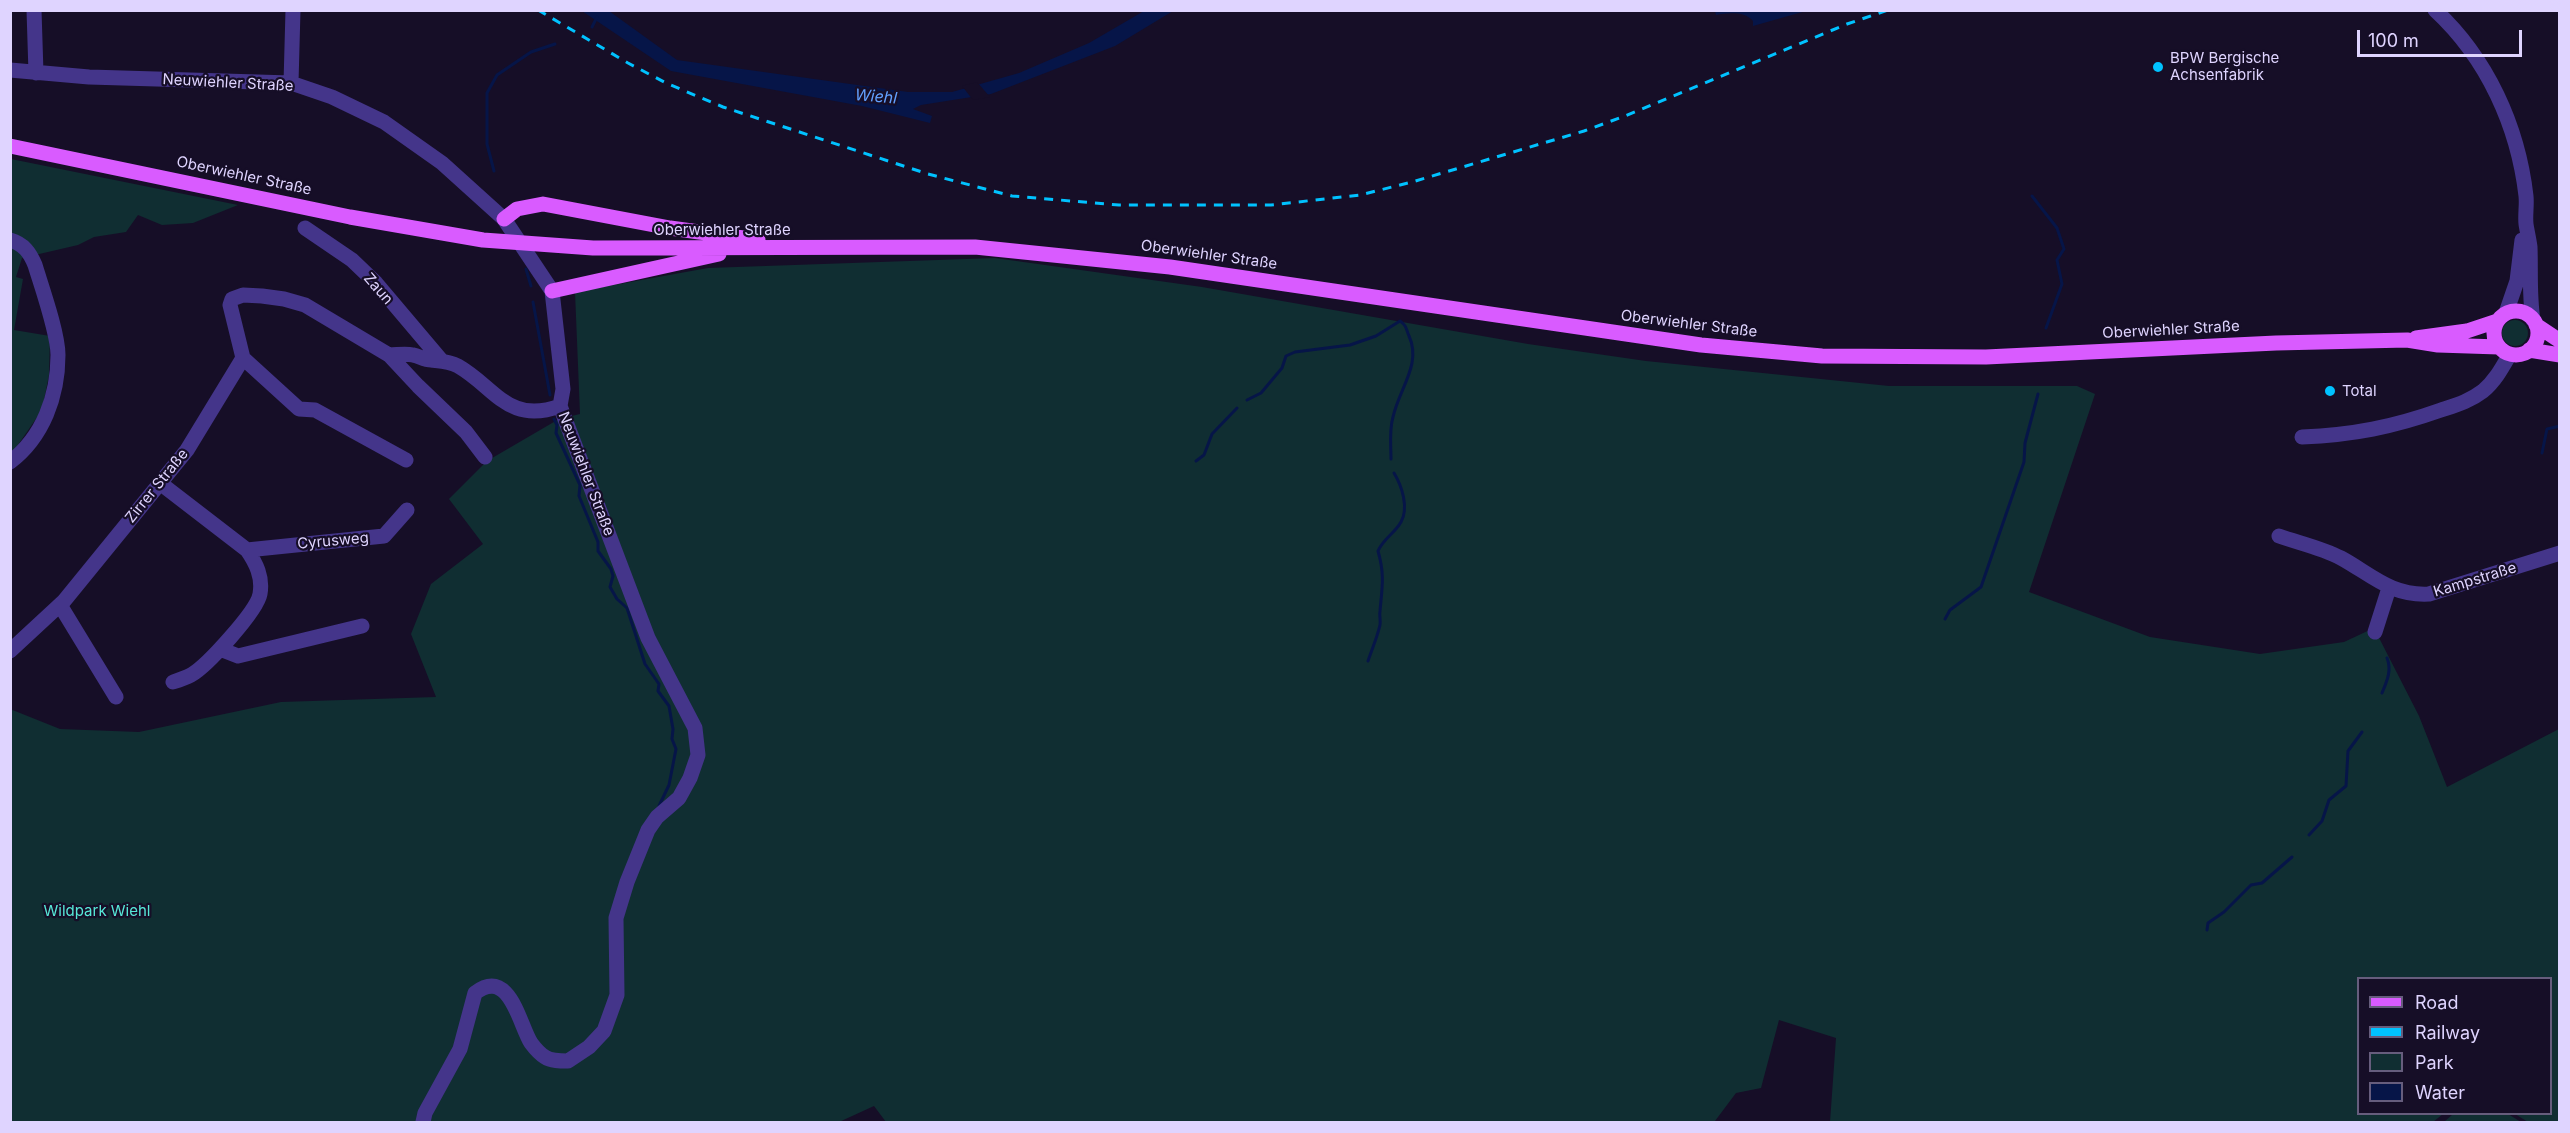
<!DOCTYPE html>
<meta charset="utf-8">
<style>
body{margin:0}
#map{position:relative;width:2570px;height:1133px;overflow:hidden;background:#160e27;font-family:Inter,sans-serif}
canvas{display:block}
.frame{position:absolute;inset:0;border:12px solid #dfd4ff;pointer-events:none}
.legend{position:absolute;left:2357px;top:977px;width:195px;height:138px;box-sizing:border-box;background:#160e27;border:2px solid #665d7d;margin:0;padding:8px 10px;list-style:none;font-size:18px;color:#dfd4ff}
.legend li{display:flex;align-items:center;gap:12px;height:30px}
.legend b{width:30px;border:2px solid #665d7d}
.scale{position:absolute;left:2357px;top:30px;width:165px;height:27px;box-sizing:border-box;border:3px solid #dfd4ff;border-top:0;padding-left:8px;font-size:18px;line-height:21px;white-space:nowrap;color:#dfd4ff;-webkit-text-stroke:4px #160e27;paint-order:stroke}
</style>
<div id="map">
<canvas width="2570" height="1133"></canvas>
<div class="frame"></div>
<ul class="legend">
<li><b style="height:8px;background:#d95bff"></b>Road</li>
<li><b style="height:8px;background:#00c2ff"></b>Railway</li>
<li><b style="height:16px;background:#102e32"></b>Park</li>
<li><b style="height:16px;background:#061548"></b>Water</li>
</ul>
<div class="scale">100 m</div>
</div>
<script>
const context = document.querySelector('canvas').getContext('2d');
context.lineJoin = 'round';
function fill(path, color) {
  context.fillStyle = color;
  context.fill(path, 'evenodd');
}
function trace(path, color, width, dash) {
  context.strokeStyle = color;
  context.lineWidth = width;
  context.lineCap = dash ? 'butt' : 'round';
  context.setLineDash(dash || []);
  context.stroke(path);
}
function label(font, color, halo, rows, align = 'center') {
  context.font = font + ' Inter,sans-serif';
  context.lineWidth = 4.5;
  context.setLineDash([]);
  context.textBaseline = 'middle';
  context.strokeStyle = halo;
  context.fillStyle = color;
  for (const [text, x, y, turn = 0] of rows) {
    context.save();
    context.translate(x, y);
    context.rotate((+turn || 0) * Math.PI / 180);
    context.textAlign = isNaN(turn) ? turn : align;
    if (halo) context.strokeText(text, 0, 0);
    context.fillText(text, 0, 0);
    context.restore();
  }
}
fill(new Path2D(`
 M11,159L238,205L193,223L162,225L138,215L126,232L94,237L78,245L22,258L16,277L23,279L14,330L50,336L49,375L42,410L11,455Z
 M995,258L1202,287L1528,344L1646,361L1889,386H2077L2095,394L2029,592L2150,637L2260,654L2344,642L2374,628L2419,716L2447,787L2559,729V1122H2528L2515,1114H2550V978H2358V1114H2443L2433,1122H1830L1836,1038L1779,1020L1761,1088L1736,1093L1715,1121L1726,1122H886L874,1106L839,1122H11L10,709L60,729L139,732L281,702L436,697L411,634L431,584L483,544L449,499L487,461L559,419L580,414L575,292L708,268Z
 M2502 333a13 13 0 1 1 26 0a13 13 0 1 1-26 0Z
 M2453,1114H2508L2521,1122H2444Z`), '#102e32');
fill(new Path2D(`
 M582,11H609L677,60L908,92H952L1019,73L1089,43L1144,11H1173L1115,46L991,94L921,105L913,109L932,116L930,123L862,106L671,71Z
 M1715,11V10L1806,11L1753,26V21C1744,11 1728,13 1716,15Z`), '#061548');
fill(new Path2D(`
 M977,82L990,97L973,100L962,86Z`), '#160e27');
trace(new Path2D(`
 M592,27L597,17
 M494,171L487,144V93L497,75L531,52L555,44
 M2032,196L2057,228L2064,249L2057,260L2062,284L2046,328
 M526,269L531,286
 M533,302L550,395
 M1247,400L1261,393L1282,368L1286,356L1295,352L1350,345L1376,336L1400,321C1407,326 1406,329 1409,336C1422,364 1399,389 1393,417C1389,430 1391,446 1391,459
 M554,419L557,425L556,433L580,485L579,496L598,542V551L611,569L613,576L610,587L617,599L627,608L645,664L659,684L658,691L669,706L673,729L672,739L676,749L669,785L659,806
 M2542,453L2547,429L2560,426
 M1196,461L1204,455L1212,434L1237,408
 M1945,619L1950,610L1981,587L2024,462L2025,443L2038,394
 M1368,661C1372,649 1377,638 1380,625C1381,621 1379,616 1380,611C1382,588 1385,575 1378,551C1383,539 1395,533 1401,522C1409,508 1402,486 1394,473
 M2382,693C2387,681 2392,670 2387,658
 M2309,835L2322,821L2329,800L2346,786L2348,751L2362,732
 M2207,930L2208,923L2224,912L2251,885L2262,883L2292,857`), '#061548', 3);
trace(new Path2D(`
 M34,10L36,73
 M2435,10C2487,58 2518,126 2526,196C2527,205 2525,215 2526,224C2527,231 2529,239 2530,247C2531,271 2529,295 2533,320
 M10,70L89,77L291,83L332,97L384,122L442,163L504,219L552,291L563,389L560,406L648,638L695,728L698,755L690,778L679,798L657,817L648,830L627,882L616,918L617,995L604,1031L589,1047L568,1061C560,1061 551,1061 545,1057C540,1054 534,1047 531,1043C519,1024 510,967 475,993L460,1049L425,1113L423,1122
 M291,83L293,10
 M305,228L352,260L376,283L442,361
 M10,240C24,244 30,253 35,265C42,288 58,333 58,355C58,396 43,437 10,462
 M2506,313L2517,281L2522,240
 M389,355C397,355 405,353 413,355C419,356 424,360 431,360C440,361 449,361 458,366C495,387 508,425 560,406
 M243,358L299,409L315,410L406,460
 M2302,437C2353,435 2393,427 2441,410C2456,405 2470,401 2483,391C2495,381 2502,368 2510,354
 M160,483L247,550L384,536L407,510
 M2279,536C2299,543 2322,548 2341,558C2372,575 2391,596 2429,594L2560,553
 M60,605L116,697
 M2375,632L2389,588
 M220,649L238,656L362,626
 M10,651L64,601L187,450L243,358L230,305L232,299L243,295L262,296L284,299L305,305L389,355L418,386L466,432L485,457
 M173,682C179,680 185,678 191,675C207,666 257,611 260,594C263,577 256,563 247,550`), '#44358a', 15);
trace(new Path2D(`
 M10,146L350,217L483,240L593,248L975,247L1170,267L1701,345L1822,356L1986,357L2276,343L2407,340L2438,345L2499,347
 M504,219L517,209L543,204L670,228L758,240
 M552,291L719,254
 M2494 333a22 22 0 1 1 44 0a22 22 0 1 1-44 0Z
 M2536,325L2560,341
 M2416,338L2467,331L2497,321
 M2529,350L2560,355`), '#d95bff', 15);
trace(new Path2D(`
 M538,10L628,63L666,83L723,107L928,174L1012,196L1119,205H1271L1360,195L1412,182L1584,131L1625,116L1847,24L1888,10`), '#00c2ff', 3, [9, 8]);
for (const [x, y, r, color] of [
 [2158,67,6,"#00c2ff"],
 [2330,391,6,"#00c2ff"]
]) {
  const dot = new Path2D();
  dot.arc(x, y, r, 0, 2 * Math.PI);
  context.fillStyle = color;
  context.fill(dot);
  trace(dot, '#160e27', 2);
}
label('15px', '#dfd4ff', '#160e27', [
 ["BPW Bergische",2170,58],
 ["Achsenfabrik",2170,75],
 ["Total",2342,391]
], 'left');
label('15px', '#dfd4ff', '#160e27', [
 ["Neuwiehler Straße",228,83,3],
 ["Oberwiehler Straße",244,176,12],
 ["Oberwiehler Straße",722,230],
 ["Oberwiehler Straße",1209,255,8],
 ["Zaun",378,289,49],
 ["Oberwiehler Straße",1689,324,7],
 ["Oberwiehler Straße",2171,330,-3],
 ["Neuwiehler Straße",586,474,69],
 ["Zirrer Straße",157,486,-51],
 ["Cyrusweg",333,541,-5],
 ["Kampstraße",2475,580,-17]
]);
label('15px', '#57e8d8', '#160e27', [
 ["Wildpark Wiehl",97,911]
]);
label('italic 16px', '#62a0ff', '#160e27', [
 ["Wiehl",876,97,5]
]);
</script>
